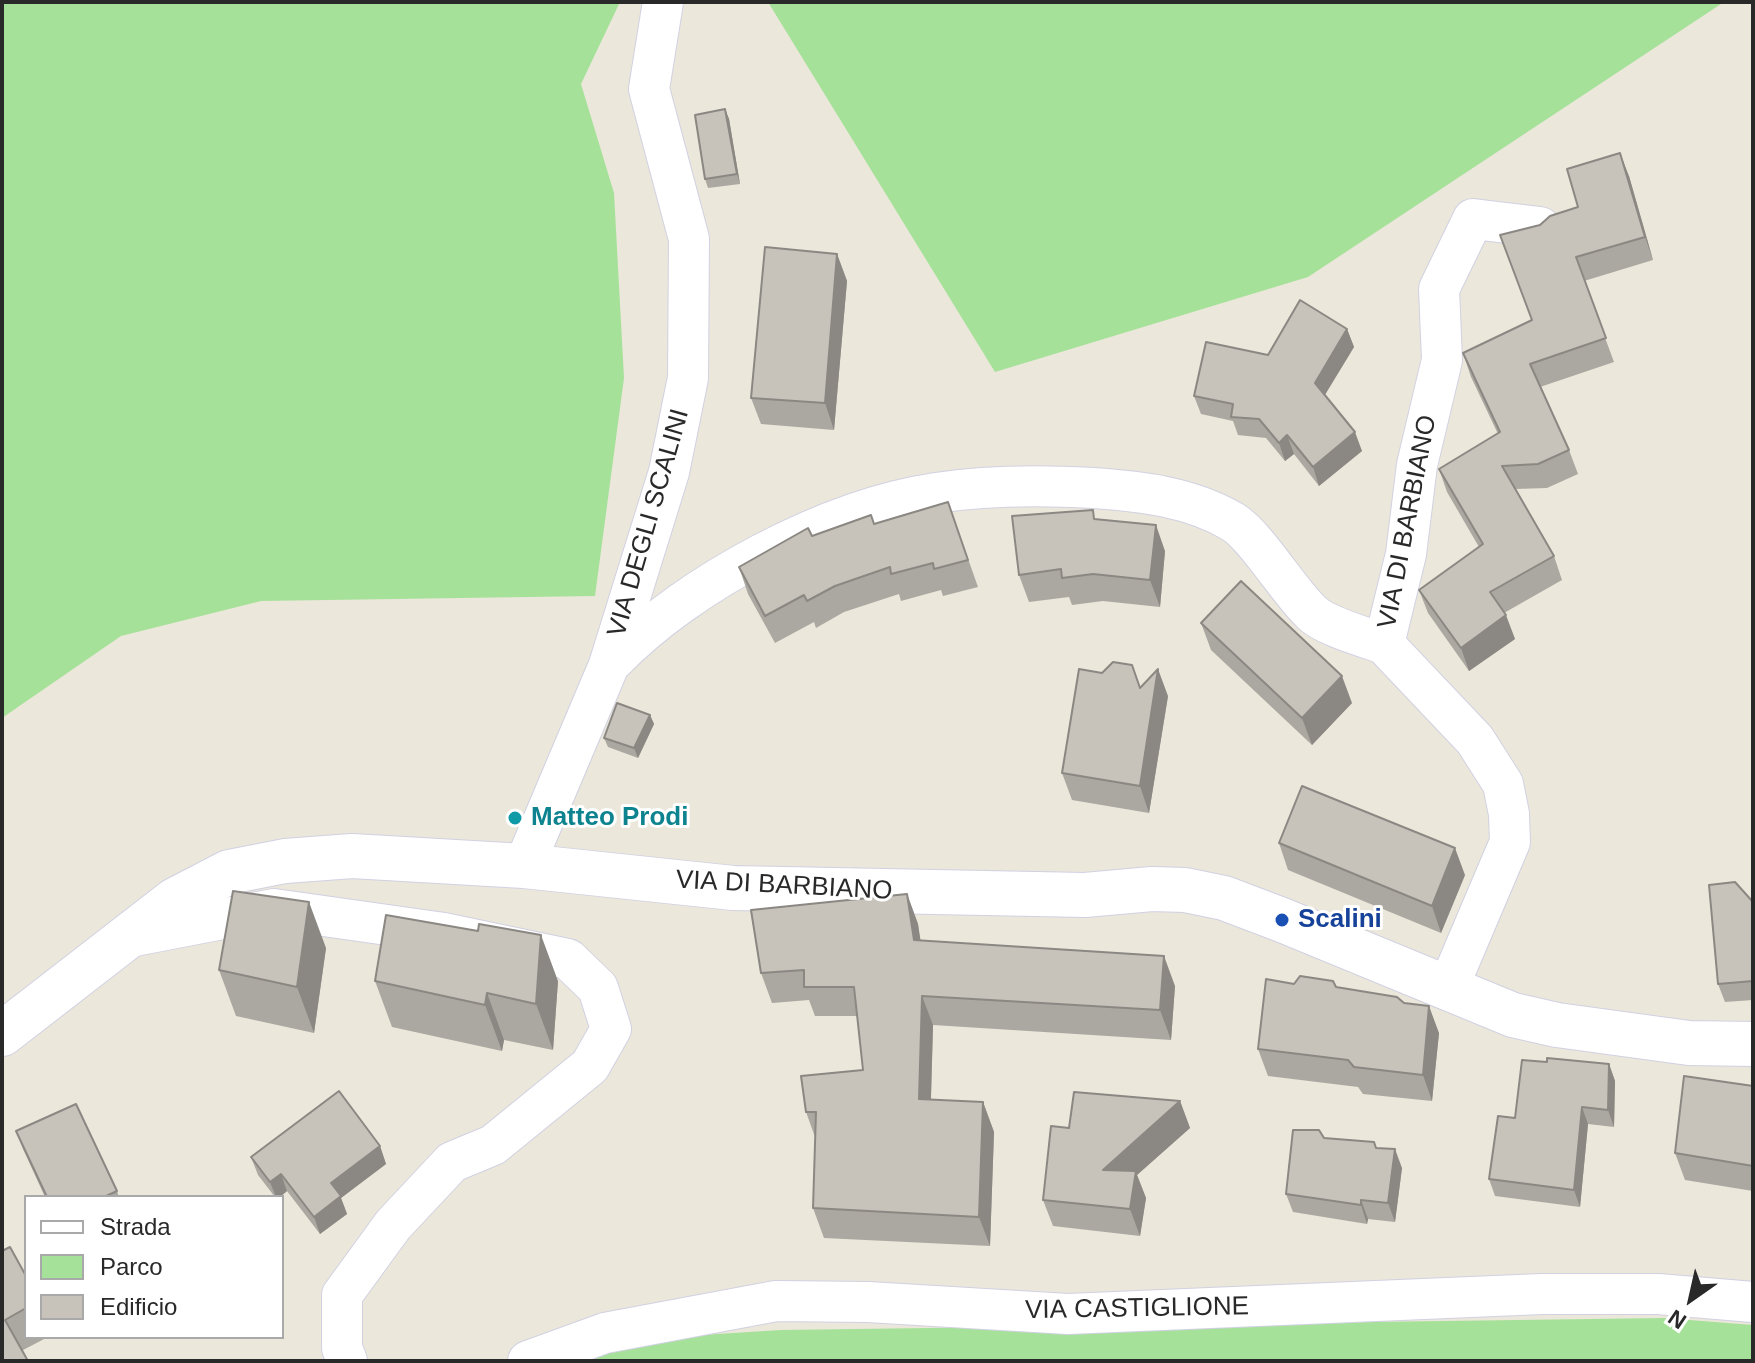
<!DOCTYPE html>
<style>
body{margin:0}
#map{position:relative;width:1755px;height:1363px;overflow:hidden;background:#ebe7db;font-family:Arial,sans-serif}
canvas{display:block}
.frame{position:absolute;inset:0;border:4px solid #292929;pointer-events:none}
.legend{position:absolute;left:24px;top:1195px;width:260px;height:144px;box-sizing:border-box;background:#fff;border:2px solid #a9a9a9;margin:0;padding:10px 14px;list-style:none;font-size:24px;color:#292929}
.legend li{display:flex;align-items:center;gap:16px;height:40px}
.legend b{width:40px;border:2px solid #a9a9a9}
.north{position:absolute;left:1651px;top:1259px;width:80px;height:80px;-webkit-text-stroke:6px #fff;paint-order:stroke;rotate:214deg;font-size:22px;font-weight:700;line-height:32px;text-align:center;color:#292929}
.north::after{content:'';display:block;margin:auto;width:28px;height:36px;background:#292929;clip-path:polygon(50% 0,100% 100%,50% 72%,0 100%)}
</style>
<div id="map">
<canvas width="1755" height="1363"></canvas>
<div class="frame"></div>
<ul class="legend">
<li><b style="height:10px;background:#fff"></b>Strada</li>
<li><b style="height:22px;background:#a6e199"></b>Parco</li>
<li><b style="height:22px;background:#c7c3bb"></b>Edificio</li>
</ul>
<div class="north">N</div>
</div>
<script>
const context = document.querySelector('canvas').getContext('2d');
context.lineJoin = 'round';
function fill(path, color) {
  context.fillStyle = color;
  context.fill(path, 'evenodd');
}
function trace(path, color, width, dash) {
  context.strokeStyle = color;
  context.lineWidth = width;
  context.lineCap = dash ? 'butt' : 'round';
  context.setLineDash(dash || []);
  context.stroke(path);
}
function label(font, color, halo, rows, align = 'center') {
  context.font = font + ' Arial,sans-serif';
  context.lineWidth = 6;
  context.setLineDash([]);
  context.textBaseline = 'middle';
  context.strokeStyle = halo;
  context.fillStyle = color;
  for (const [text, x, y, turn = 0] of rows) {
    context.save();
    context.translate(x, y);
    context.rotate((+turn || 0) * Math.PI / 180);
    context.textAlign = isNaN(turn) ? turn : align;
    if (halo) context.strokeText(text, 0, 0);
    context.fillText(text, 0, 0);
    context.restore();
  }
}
fill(new Path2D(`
 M2,2H620L581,84L614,193L624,378L595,596L261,601L121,636L2,718Z
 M768,2H1724L1308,277L995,372Z
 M1664,1318L1753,1325V1361H574L670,1337L781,1330Z`), '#a6e199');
const minor = new Path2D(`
 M613,661C688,583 828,509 936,493C987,485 1041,485 1093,488C1140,491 1191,497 1233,522C1257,537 1289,592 1312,613C1325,626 1365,637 1384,644
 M524,866L609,665L669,472L688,378L689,239L649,89L663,2
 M124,938L274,909L444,933L568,959L598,988L611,1029L590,1066L493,1145L452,1162L393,1225L342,1295V1348L347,1361
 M1448,988L1510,842L1509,814L1503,784L1475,740L1384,644L1406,554L1417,465L1442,360L1439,289L1473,219L1540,227
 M528,1361L605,1333L776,1301L868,1302L1068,1314L1542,1294H1658L1753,1302`);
const tertiary = new Path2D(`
 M2,1034L175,900L229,872L285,861L352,856L524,866L733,888L1085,895L1152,889L1185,890L1224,898L1282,920L1513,1015L1557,1025L1689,1043L1753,1044`);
trace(minor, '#d1d1e2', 42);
trace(tertiary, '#d1d1e2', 46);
trace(minor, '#fff', 40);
trace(tertiary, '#fff', 44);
fill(new Path2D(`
 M725,109L729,119L740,184L708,188L705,179Z
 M1629,176L1653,260L1584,281L1614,362L1540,387L1569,450L1578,474L1547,488L1515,489L1554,556L1562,580L1504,613L1515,639L1469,671L1428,613L1419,590L1479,547L1447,492L1439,469L1498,434L1471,377L1463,353L1532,320L1540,225L1578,207Z
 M837,254L847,281L834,430L761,424L751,398Z
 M1347,329L1354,347L1325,395L1362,451L1319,486L1294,454L1285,461L1266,438L1238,435L1233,421L1201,414L1194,396L1268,355Z
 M948,502L978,587L943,596L941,590L901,601L899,594L844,612L816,628L814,622L775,643L748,594L739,567L812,536L874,524Z
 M1096,519L1165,551L1160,607L1103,601L1072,605L1069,597L1029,602L1019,575Z
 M1201,623L1352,703L1312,745L1211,650Z
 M1140,688L1168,696L1149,813L1072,800L1062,773Z
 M650,715L654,724L638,758L608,747L604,738Z
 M1279,843L1465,875L1441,933L1288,870Z
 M907,894L918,924L920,940L1175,986L1171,1040L933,1025L931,1100L983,1102L994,1132L990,1246L824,1238L813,1208L815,1137L806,1112L863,1070L857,1016H815L809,1000L772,1003L761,973Z
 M1753,902V1000L1725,1002L1718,984Z
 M326,948L314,1033L236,1016L219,970Z
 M375,981H558L553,1050L504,1040L502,1051L392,1027Z
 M1336,987L1439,1033L1432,1101L1363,1094L1358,1087L1268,1076L1258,1049Z
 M1547,1062L1609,1064L1615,1081L1614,1127L1588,1124L1580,1207L1495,1196L1489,1179L1515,1118Z
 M1753,1086V1191L1685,1180L1675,1153Z
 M1180,1101L1190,1128L1137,1175L1146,1198L1140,1236L1053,1226L1043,1200L1069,1128Z
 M16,1131L117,1191L119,1197H45L23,1149Z
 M1324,1138L1376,1148L1402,1168L1395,1222L1368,1219L1367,1224L1293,1212L1286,1194Z
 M380,1146L386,1164L341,1198L347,1214L320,1234L287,1191L280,1197H275L258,1175L251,1157Z
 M2,1251L26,1276V1337H48L2,1361Z`), '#aba8a1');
fill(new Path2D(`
 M725,109L729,119L740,184L737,174Z
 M1620,153L1629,176L1653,260L1645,237Z
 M837,254L847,281L834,430L825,403Z
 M1347,329L1354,347L1321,401L1315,383Z
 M1355,432L1362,451L1319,486L1313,467Z
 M1287,435L1294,454L1285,461L1279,443Z
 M1156,525L1165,551L1160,607L1150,580Z
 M1506,615L1515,639L1469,671L1461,648Z
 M1158,669L1168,696L1149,813L1140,786Z
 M1342,676L1352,703L1312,745L1302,718Z
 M650,715L654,724L638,758L634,748Z
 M1455,848L1465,875L1441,933L1432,906Z
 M907,894L918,924L925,969L914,940Z
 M309,902L326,948L314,1033L297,987Z
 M541,935L558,981L553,1050L536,1004Z
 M1164,956L1175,986L1171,1040L1160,1010Z
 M487,993L504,1040L502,1051L485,1005Z
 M922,996L933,1025L930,1128L919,1099Z
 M1429,1006L1439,1033L1432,1101L1423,1075Z
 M1609,1064L1615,1081L1614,1127L1608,1110Z
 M1180,1101L1190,1128L1137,1175L1146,1198L1140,1236L1130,1209L1103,1170Z
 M983,1102L994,1132L990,1246L979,1217Z
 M1582,1107L1588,1124L1580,1207L1574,1190Z
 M380,1146L386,1164L341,1198L347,1214L320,1234L314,1217L331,1183Z
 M1395,1149L1402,1168L1395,1222L1388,1203Z
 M281,1174L287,1191L280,1197H276L270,1182Z
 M1361,1200L1368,1219L1367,1224L1361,1205Z`), '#8b8883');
const building = new Path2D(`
 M725,109L737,174L705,179L695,115Z
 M1620,153L1645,237L1576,257L1606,338L1530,364L1569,450L1538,464L1502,466L1554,556L1490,592L1506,615L1461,648L1419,590L1483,544L1439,469L1500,432L1463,353L1532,320L1500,235L1540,225L1550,216L1578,207L1567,169Z
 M765,247L837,254L825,403L751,398Z
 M1300,300L1347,329L1315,383L1355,432L1313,467L1287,435L1279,443L1259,419L1231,417L1233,404L1194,396L1206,342L1268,355Z
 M948,502L968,560L934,569L933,563L891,574L890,567L835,586L807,601L804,595L765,616L739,567L808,528L812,536L871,515L874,524Z
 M1093,510L1094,519L1156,525L1150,580L1093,574L1062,578L1061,569L1019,575L1012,516Z
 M1241,581L1342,676L1302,718L1201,623Z
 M1113,662L1132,665L1140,688L1158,669L1140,786L1062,773L1079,669L1102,673Z
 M617,703L650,715L634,748L604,738Z
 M1302,786L1455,848L1432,906L1279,843Z
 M1735,882L1753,902V981L1718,984L1709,885Z
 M233,891L309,902L297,987L219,970Z
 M907,894L914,940L1164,956L1160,1010L922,996L919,1099L983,1102L979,1217L813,1208L816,1112H806L801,1076L863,1070L854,987H804V970L761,973L751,910Z
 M386,915L478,931L479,924L541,935L536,1004L487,993L485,1005L375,981Z
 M1300,976L1333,981L1336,987L1397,997L1404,1003L1429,1006L1423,1075L1354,1067L1348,1060L1258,1049L1266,979L1294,984Z
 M1547,1058L1609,1064L1608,1110L1582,1107L1574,1190L1489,1179L1498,1116L1515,1118L1522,1060L1547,1062Z
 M1684,1076L1753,1086V1166L1675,1153Z
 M339,1091L380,1146L331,1183L341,1196L314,1217L281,1174L270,1182L251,1157Z
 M1074,1092L1180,1101L1103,1170L1136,1171L1130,1209L1043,1200L1051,1126L1069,1128Z
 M76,1104L117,1191L104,1197H47L16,1131Z
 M1293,1130H1319L1324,1138L1374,1142L1376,1148L1395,1149L1388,1203L1361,1200V1205L1286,1194Z
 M10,1247L26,1276V1308L5,1320L28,1361H2V1251Z`);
fill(building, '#c7c3bb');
trace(building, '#8b8883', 2);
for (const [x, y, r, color] of [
 [515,818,8,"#0f9aa8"],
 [1282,920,8,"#1a4fb4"]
]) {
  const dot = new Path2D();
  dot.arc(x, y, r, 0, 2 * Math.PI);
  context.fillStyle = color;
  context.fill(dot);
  trace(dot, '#fff', 3);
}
label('26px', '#292929', '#fff', [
 ["VIA DI BARBIANO",1408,522,-79],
 ["VIA DEGLI SCALINI",649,523,-74],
 ["VIA DI BARBIANO",784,886,3],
 ["VIA CASTIGLIONE",1137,1309,-1]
]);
label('bold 26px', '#0d838f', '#fff', [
 ["Matteo Prodi",531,818]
], 'left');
label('bold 26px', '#164399', '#fff', [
 ["Scalini",1298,920]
], 'left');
</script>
